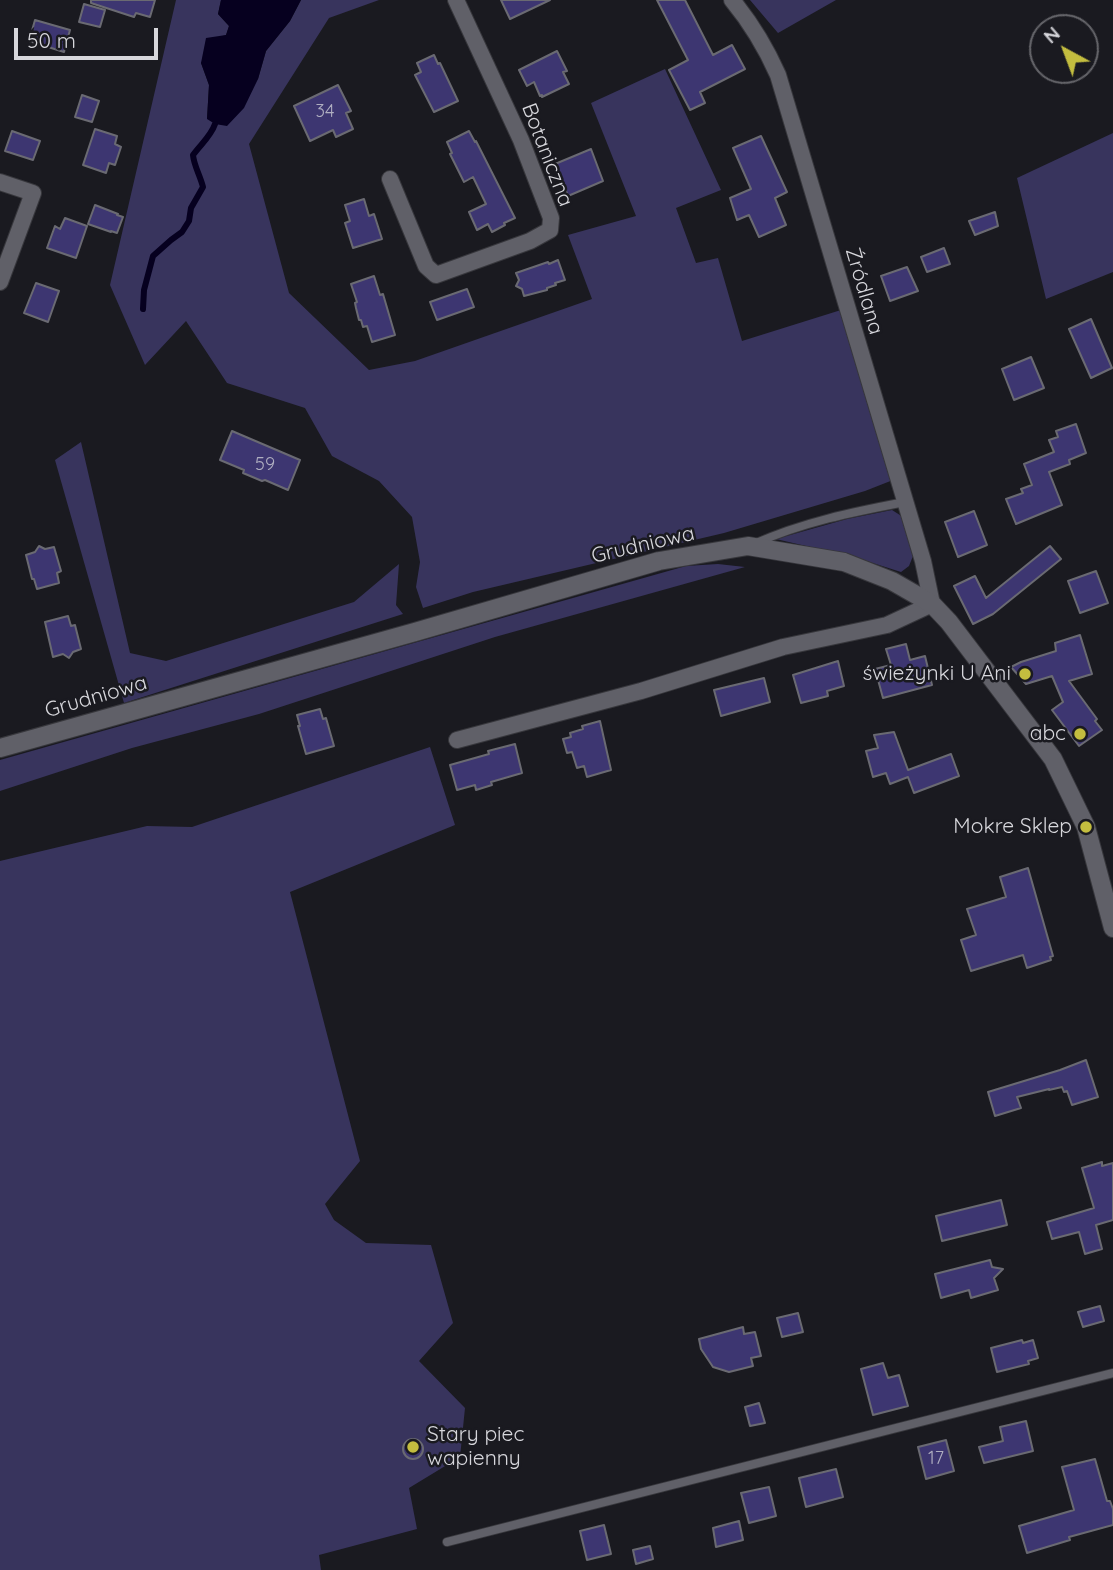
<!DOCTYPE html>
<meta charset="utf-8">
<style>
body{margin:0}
#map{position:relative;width:1113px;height:1570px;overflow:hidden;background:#1a1a20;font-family:Quicksand,sans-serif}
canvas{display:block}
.north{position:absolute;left:1029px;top:14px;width:70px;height:70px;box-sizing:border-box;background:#1a1a20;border:2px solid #66666b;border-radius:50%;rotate:319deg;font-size:19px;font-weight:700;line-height:28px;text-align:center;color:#d7d7dc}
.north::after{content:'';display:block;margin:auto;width:24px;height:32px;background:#c3bd3f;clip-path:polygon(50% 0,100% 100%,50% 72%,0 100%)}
.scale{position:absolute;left:14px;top:28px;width:144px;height:32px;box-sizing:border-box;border:4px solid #d7d7dc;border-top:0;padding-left:9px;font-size:21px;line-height:24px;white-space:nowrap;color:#d7d7dc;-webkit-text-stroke:5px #1a1a20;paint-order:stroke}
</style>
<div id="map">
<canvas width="1113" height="1570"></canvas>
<div class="north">N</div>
<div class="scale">50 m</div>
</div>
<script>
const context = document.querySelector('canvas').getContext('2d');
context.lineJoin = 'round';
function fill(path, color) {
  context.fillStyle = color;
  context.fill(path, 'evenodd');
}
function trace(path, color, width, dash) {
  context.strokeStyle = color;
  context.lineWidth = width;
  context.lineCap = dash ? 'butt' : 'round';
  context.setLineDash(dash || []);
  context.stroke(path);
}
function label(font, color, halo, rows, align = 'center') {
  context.font = font + ' Quicksand,sans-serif';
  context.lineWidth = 5;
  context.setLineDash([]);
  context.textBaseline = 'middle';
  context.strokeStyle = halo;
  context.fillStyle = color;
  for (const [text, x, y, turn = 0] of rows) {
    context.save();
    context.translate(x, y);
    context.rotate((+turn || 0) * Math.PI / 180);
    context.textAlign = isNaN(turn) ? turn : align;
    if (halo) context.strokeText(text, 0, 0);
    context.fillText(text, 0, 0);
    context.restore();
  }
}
fill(new Path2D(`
 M176,0H221L218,14L229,26L226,35L216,38L201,63L209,85L207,119L258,79L266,51L290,21L301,0H379L329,18L249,144L289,293L369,370L415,361L592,299L568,235L636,216L591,103L665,69L721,190L676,208L696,263L718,258L742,341L841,310L893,480L865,491L724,533L473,592L423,608L416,587L420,562L412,517L379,481L332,456L305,408L227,383L186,321L145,365L110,285Z
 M750,0H836L778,33Z
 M1113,133V272L1046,299L1017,178Z
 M81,442L130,653L166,661L354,602L399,564L396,605L403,614L124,703L55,460Z
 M892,510L903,517L913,556L909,566L901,572L857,558L776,539L847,519Z
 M718,564L745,567L495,637L259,714L132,748L0,791V760L686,566Z
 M430,747L455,825L290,892L360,1161L325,1204L334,1220L366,1243L431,1245L453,1323L419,1361L465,1408L460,1457L409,1488L417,1529L319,1555L321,1570H0V861L147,826L192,827Z`), '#38345d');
fill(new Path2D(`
 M221,0H301L290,21L266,51L258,79L244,108L227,126L215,124L207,119L209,85L201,63L206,38L226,35L229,26L218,14Z`), '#06001f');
trace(new Path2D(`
 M143,309L144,290L153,256L171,240L182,232L189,221L191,208L203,187C200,175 194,166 193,155C201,144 211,136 215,124`), '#06001f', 6);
const building = new Path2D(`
 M91,0H155L150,17L136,13L134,17L91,3Z
 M501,0H550L510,19Z
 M657,0H685L713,55L732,45L745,69L700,92L705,103L690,110L669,70L688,60Z
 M84,4L105,10L100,27L79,22Z
 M35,20L70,30L64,52L29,41Z
 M557,51L567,71L563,72L569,84L542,97V95L540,96L534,82L527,86L519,70Z
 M434,55L438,64L440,63L458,101L434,112L415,75L421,72L417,63Z
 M338,85L351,111L346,113L353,129L336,137L333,130L310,141L294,106Z
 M82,95L99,101L92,122L75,117Z
 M95,129L117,136L115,144L121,147L115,165L109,163L106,173L83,165Z
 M12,131L40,141L33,160L5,151Z
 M469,131L475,142L476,141L515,218L504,223L505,225L492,232L488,224L477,230L469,212L486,204L473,177L464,182L450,154L452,153L447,142Z
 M761,136L787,192L775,198L786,225L759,237L749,215L737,220L730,198L751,189L733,148Z
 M591,149L603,181L568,196L555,164Z
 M364,199L369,216L374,214L382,239L353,248L345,223L350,221L345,205Z
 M95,205L118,214L117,215L123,217L117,233L111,231V232L88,224Z
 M995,212L998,226L975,235L969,221Z
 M65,218L87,226L76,258L47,248L55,226L60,229Z
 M944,248L950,264L927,272L921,257Z
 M558,260L565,280L555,283L556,285L547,288V290L524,296L522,289L516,286L519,280L516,273L548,262L549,264Z
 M907,267L918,291L890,301L881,276Z
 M374,276L380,295L383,294L395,335L372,342L367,326L363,327L361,320H359L356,308L355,303L357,302L351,284Z
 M36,283L59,291L48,322L24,313Z
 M467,289L474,307L437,320L430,302Z
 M1091,319L1112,368L1091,378L1069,329Z
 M1031,357L1044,388L1014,400L1002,369Z
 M1076,424L1086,453L1069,460L1070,464L1049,472L1062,505L1016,524L1006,499L1023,493L1021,489L1032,485L1024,464L1054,452L1049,440L1058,437L1056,431Z
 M232,431L300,460L288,490L265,480L262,481L243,473L244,470L220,460Z
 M974,511L987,545L958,557L945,522Z
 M39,546L45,549L54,547L61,571L57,573L59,583L37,589L34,579H32L26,555L35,552Z
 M1050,546L1061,559L993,614L973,624L954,586L975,576L986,598Z
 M1096,571L1108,603L1080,613L1068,581Z
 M68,616L71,626L75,625L81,649L73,652L69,658L63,654L53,657L45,622Z
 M1080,635L1092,674L1069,681L1097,719L1095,721L1102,730L1079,746L1052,710L1063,702L1052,676L1026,684L1011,667L1021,662L1056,651L1055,643Z
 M906,644L910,660L925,656L932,685L883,698L875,669L891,665L886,649Z
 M838,661L844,686L827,691L828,696L801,703L793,675Z
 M764,678L770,702L721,716L714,690Z
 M320,709L323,719L326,718L334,746L306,754L298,726H300L297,715Z
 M600,721L611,770L587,777L584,766L577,768L572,752L567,753L563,739L571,737L570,733L583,729L582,726Z
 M894,732L908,770L951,754L959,776L914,793L908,777L890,784L886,773L873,777L866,751L878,748L874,735Z
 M515,744L522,773L491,782L492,785L476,790L475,785L457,790L450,765L489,754L488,751Z
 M1028,868L1053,956L1050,957L1051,960L1027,968L1023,955L971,971L961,940L976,935L967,909L1006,897L1000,877Z
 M1086,1060L1098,1097L1072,1105L1067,1091L1064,1092L1062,1087L1049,1090V1089L1017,1097L1021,1108L995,1116L988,1092L1060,1070Z
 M1102,1162V1166L1113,1163V1220L1096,1225L1102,1249L1085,1254L1079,1232L1052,1239L1047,1222L1094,1208L1082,1168Z
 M1001,1200L1007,1225L942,1241L936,1216Z
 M990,1260L992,1267L1003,1269L994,1278L998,1290L971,1298L969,1290L941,1298L935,1274Z
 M1100,1306L1104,1321L1083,1327L1078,1312Z
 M798,1313L803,1332L782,1337L777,1318Z
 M743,1327L744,1334L755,1332L761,1356L751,1358L753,1366L729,1372L713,1367L701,1349L699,1339Z
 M1022,1340L1023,1343L1033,1340L1038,1358L1028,1361L1029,1364L997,1372L991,1348Z
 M883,1363L888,1378L899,1375L908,1406L873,1415L861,1369Z
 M759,1403L765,1423L750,1426L745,1407Z
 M1026,1421L1033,1451L984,1463L979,1447L1003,1441L1000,1427Z
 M403 1449a10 10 0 1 1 20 0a10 10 0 1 1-20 0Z
 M946,1440L954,1471L926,1479L918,1447Z
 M1095,1459L1107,1501H1110L1113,1509V1525L1069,1537L1070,1540L1027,1553L1019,1526L1074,1510L1062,1467Z
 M836,1469L843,1497L806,1507L799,1478Z
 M769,1487L776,1516L749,1523L741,1493Z
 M739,1521L743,1540L716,1547L713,1528Z
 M604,1525L611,1554L587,1560L580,1531Z
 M650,1546L653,1559L636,1564L633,1550Z`);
fill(building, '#3d3671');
trace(building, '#6a6a72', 2);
const lane = new Path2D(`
 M754,544C803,522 853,512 905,502
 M447,1542L1113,1373`);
const street = new Path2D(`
 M390,179L426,266L436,275L530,241L550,230L551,218L521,140L456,0
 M0,182L33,193L0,282
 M457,740L641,691L783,647L887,625L932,604L923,561L778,75C766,48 751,23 732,0`);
const secondary = new Path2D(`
 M0,748L415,632L659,561L748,546L844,562L892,581L932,604L949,622L1053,759L1086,827L1113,928`);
trace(lane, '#37373c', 10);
trace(street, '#37373c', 18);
trace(secondary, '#37373c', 20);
trace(lane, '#606068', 8);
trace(street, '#606068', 16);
trace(secondary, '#606068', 18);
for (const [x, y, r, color] of [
 [1025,674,7,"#c3bd3f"],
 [1080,734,7,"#c3bd3f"],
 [1086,827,7,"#c3bd3f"],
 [413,1447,7,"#c3bd3f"]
]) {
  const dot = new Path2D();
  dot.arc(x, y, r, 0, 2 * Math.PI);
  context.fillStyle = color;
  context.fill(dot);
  trace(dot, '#1a1a20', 2.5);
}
label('18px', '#b0afc1', null, [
 ["34",325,112],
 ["59",265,465],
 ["17",936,1459]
]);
label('21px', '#d7d7dc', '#1a1a20', [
 ["Botaniczna",547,155,69],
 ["Źródlana",864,291,74],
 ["Grudniowa",643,545,-13],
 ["Grudniowa",96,697,-16]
]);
label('21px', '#d7d7dc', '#1a1a20', [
 ["świeżynki U Ani",1011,674],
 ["abc",1066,734],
 ["Mokre Sklep",1072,827],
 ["Stary piec",427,1435,"left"],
 ["wapienny",427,1459,"left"]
], 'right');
</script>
